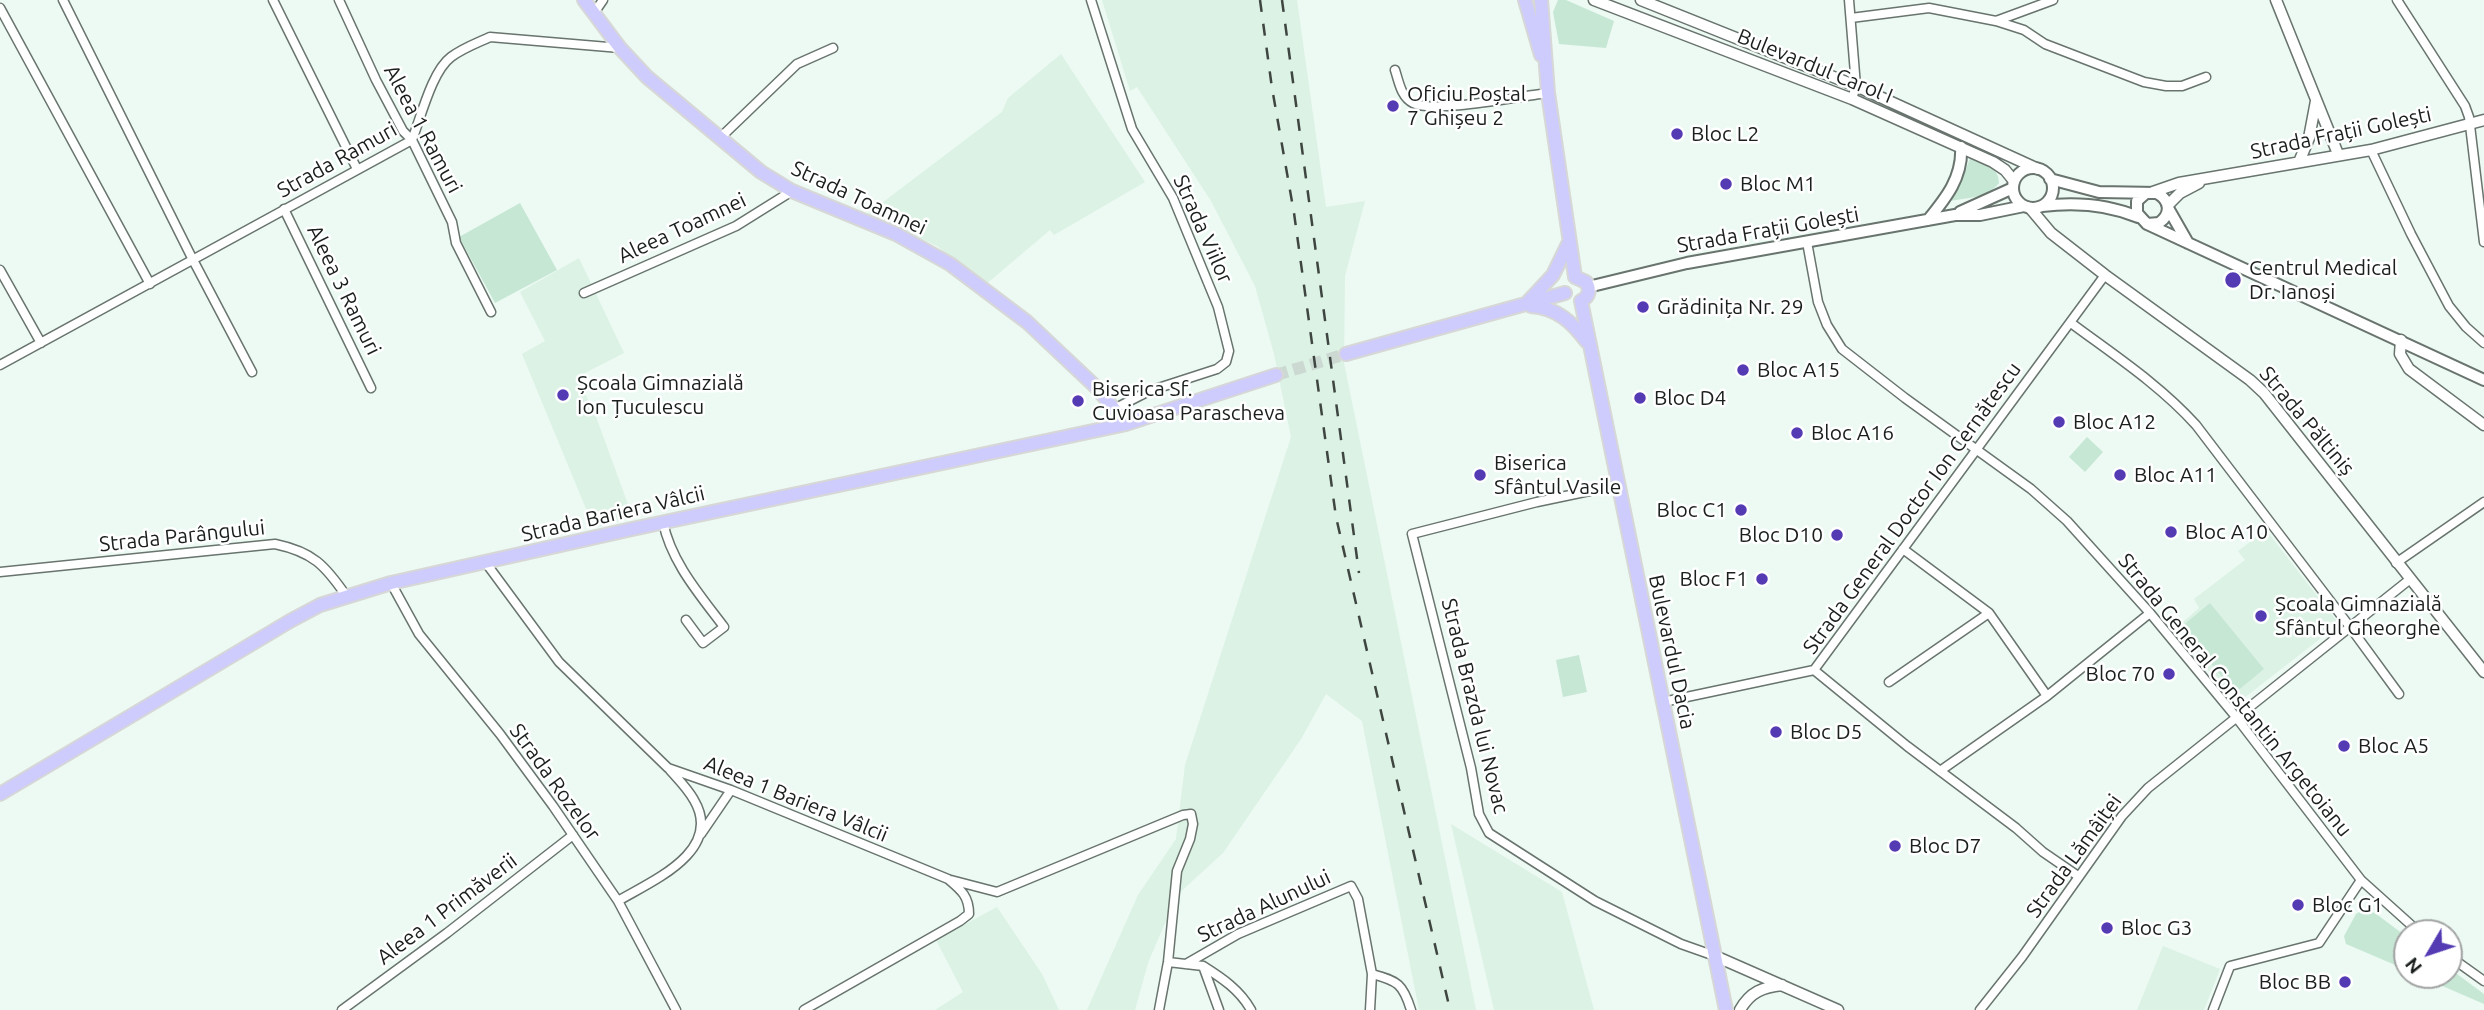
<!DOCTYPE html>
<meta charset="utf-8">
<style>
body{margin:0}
#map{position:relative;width:2484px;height:1010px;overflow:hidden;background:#ecfaf3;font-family:Ubuntu,sans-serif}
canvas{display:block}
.north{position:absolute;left:2393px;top:919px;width:70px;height:70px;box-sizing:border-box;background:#fff;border:2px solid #a3a5a4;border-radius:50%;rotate:231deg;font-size:19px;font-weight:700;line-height:28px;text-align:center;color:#1a1f1c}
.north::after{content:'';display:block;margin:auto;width:24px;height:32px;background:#543bb3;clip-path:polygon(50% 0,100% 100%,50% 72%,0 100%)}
</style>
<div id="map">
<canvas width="2484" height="1010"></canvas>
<div class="north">N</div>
</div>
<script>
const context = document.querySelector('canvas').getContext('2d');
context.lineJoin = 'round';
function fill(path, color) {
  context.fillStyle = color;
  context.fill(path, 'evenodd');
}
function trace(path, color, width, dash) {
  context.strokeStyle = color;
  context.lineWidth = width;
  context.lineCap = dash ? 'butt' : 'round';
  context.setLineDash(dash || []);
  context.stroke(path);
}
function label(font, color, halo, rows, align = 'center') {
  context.font = font + ' Ubuntu,sans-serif';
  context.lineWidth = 5;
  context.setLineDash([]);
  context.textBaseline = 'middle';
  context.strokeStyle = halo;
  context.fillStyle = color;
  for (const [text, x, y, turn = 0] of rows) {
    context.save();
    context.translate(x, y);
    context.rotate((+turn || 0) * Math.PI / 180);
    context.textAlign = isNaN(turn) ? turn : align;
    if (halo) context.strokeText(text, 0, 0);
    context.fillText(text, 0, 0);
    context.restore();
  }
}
fill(new Path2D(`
 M1102,0H1297L1326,207L1365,201L1345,276L1344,363L1476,1010H1419L1362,721L1326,694L1301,739L1223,853L1177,895L1148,963L1135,1010H1087L1138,895L1176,839L1185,765L1291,437L1274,354L1255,286L1211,201L1137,87L1130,91Z
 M1061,54L1145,182L1054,235L1050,230L985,285L937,246L866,215L1002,112L1008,98Z
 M579,258L624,353L577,377L595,414L633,518L594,528L522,354L545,341L520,292Z
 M2266,530L2339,624L2244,698H2231L2175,629L2199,608L2194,599L2245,560L2238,551Z
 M1451,824L1562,892L1594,1010H1494Z
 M997,907L1042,974L1059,1010H935L963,992L936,940Z
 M2163,946L2220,969L2204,1010H2137Z`), '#dcf2e5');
fill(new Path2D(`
 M1558,0H1566L1614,21L1606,48L1559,44L1553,12Z
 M1970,158C1983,164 1999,166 1999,183C1987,198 1967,198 1949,201L1962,180Z
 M520,203L557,270L495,303L459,237Z
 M2087,437L2103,452L2085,472L2069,457Z
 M2210,603L2264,669L2235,693L2181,627Z
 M1579,655L1587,692L1563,697L1556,660Z
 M2364,909L2375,913L2407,937V970L2346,944L2344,936L2356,914Z
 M2449,968L2484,994V1004L2417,975H2449Z`), '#c7e7d5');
trace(new Path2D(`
 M1276,375L1346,354`), '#ccd9d3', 12, [12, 6]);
const minor = new Path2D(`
 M63,0L192,258L252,372
 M273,0L357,169
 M339,0L376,80L403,131L412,140L452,222L456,243L491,312
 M1091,0L1132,129L1173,198L1218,307L1229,351L1226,362L1217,369L1149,391L1114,409
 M1849,0L1856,86L1852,99
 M2397,0L2465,106L2469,117L2484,242
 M0,8L150,284
 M594,13L603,0
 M1851,18L1929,8L1996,21L2053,0
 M1996,21L2024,30L2045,44L2144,82L2166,86H2182L2206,77
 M1395,70C1399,82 1401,97 1413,103C1434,114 1520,96 1548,93
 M720,138L797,64L833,48
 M2371,150L2411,234L2449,306L2466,327L2484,343
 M284,209L371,388
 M1807,242L1818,302L1827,325L1842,349L1905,398L2031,489L2067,521L2150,613L2236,717L2361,880L2420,933
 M0,270L41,343
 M584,293L736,226L792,191
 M2071,323C2114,355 2160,385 2196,425L2350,627L2399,694
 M0,365C138,291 274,214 412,140C421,117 432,71 451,57C463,48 477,43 490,37L620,48
 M1618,485L1537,502L1412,534L1471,768L1479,814L1489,833L1595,901L1681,944L1715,956
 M663,522C671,562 700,595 724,627L703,643L686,620
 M1903,549L1989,613L2047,696
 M486,563L559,662L668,768L731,790L948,879C961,890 969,896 969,914L960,921L804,1010
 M2396,563L2484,502
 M0,572L275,544C313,552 325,565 347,597
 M391,583L419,634L500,734L553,806L618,901L676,1010
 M1814,670L1907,746L2016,828L2043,852L2078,876
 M1889,682L1989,613
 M1663,702L1814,670L2105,275
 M1940,771L2047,696L2150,613
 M701,834L731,790
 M951,880L997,892L1183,815L1191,814L1193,824L1190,839L1177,871L1168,962L1159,1010
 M618,901C652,881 724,851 694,800C688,789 679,780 670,770
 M2449,956L2484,981
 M1168,962L1203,966L1219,1010
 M1186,964L1238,934L1351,886L1358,899L1372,974L1370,1010
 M1203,966C1222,978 1240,990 1251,1010
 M1372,974C1398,981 1403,984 1411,1010
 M342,1010L447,933L573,835
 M1980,1010L2022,957L2122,816L2148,788L2409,580
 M2213,1010L2230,966L2319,943L2361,880`);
const tertiary = new Path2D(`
 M1594,0L1852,99L1993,162L2005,170L2014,181
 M1641,0L1856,86L2038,169
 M2276,0L2338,154
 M2299,162L2309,138L2316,101
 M2153,192L2179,183L2371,150L2484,120
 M2168,205L2180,193L2199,183
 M2030,208L2051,233L2105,275L2250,380L2264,393L2484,672
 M2401,340L2400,354L2409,369L2484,425
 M1715,956L1838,1010
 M1740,1010C1750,992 1763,987 1782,985`);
const secondary = new Path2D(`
 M2013 188a20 20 0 1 1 40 0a20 20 0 1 1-40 0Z
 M2050,179L2099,192L2157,193C2170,200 2172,214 2159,223L2147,224L2137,213V201L2146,193
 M2042,206C2075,202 2107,204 2138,217
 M2168,208L2188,243
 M1960,212L2013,188
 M1928,220C1946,198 1963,177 1961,147
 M2147,224L2484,380
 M1588,287L1687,263L1955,215H1980L2024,206`);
const primary = new Path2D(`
 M584,0L620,48L647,77L761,172L792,191L896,234L950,264L1027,322L1097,388L1126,424
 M1525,0L1541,55
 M1541,0L1548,93L1575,277
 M1575,277L1586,282C1591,290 1589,297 1581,301
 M1581,301L1726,1010
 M1526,304L1553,275L1569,242
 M1531,306C1557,308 1572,322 1587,342
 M1346,354L1565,293
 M0,794L290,621L320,605L391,583L632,529L1126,424L1276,375`);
trace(minor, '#68746d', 11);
trace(tertiary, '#68746d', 13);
trace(secondary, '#68746d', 14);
trace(primary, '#d6d7d6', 16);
trace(minor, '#fff', 8);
trace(tertiary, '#fff', 10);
trace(secondary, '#fff', 10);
trace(primary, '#cecbfd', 12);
trace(new Path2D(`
 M1260,0L1272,88L1294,213L1336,517L1450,1010
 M1282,0L1359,573`), '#3f4642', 2.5, [12, 12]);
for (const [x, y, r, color] of [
 [1393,106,7,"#543bb3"],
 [1677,134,7,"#543bb3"],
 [1726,184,7,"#543bb3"],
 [2233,280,9,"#543bb3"],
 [1643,307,7,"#543bb3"],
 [1743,370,7,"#543bb3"],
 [563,395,7,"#543bb3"],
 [1640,398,7,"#543bb3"],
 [1078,401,7,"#543bb3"],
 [2059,422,7,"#543bb3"],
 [1797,433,7,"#543bb3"],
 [1480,475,7,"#543bb3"],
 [2120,475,7,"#543bb3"],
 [1741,510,7,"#543bb3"],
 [2171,532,7,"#543bb3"],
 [1837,535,7,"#543bb3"],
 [1762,579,7,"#543bb3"],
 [2261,616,7,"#543bb3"],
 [2169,674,7,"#543bb3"],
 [1776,732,7,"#543bb3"],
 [2344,746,7,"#543bb3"],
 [1895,846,7,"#543bb3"],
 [2298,905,7,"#543bb3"],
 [2107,928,7,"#543bb3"],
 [2345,982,7,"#543bb3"]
]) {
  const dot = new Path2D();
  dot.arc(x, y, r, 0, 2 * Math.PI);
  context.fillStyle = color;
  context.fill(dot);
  trace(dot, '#fff', 2.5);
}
label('21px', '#1a1f1c', '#fff', [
 ["Bulevardul Carol I",1815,66,22],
 ["Aleea 1 Ramuri",423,129,62],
 ["Strada Frații Golești",2341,133,-12],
 ["Strada Ramuri",337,160,-29],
 ["Strada Toamnei",859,198,25],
 ["Aleea Toamnei",682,228,-25],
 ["Strada Viilor",1203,229,66],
 ["Strada Frații Golești",1768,230,-10],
 ["Aleea 3 Ramuri",344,290,64],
 ["Strada Păltiniș",2307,421,50],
 ["Strada General Doctor Ion Cernătescu",1912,508,-54],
 ["Strada Bariera Vâlcii",613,514,-13],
 ["Strada Parângului",182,536,-6],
 ["Bulevardul Dacia",1672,652,78],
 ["Strada General Constantin Argetoianu",2235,695,51],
 ["Strada Brazda lui Novac",1475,706,76],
 ["Strada Rozelor",555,782,54],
 ["Aleea 1 Bariera Vâlcii",796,799,22],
 ["Strada Lămâiței",2074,856,-54],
 ["Strada Alunului",1264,906,-25],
 ["Aleea 1 Primăverii",447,909,-37]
]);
label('21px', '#1a1f1c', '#fff', [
 ["Oficiu Poștal",1407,94],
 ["7 Ghișeu 2",1407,118],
 ["Bloc L2",1691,134],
 ["Bloc M1",1740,184],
 ["Centrul Medical",2249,268],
 ["Dr. Ianoși",2249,292],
 ["Grădinița Nr. 29",1657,307],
 ["Bloc A15",1757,370],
 ["Școala Gimnazială",577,383],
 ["Ion Țuculescu",577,407],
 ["Biserica Sf.",1092,389],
 ["Cuvioasa Parascheva",1092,413],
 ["Bloc D4",1654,398],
 ["Bloc A12",2073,422],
 ["Bloc A16",1811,433],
 ["Biserica",1494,463],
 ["Sfântul Vasile",1494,487],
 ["Bloc A11",2134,475],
 ["Bloc C1",1727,510,"right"],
 ["Bloc A10",2185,532],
 ["Bloc D10",1823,535,"right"],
 ["Bloc F1",1748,579,"right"],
 ["Școala Gimnazială",2275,604],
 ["Sfântul Gheorghe",2275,628],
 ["Bloc 70",2155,674,"right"],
 ["Bloc D5",1790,732],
 ["Bloc A5",2358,746],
 ["Bloc D7",1909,846],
 ["Bloc G1",2312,905],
 ["Bloc G3",2121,928],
 ["Bloc BB",2331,982,"right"]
], 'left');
</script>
